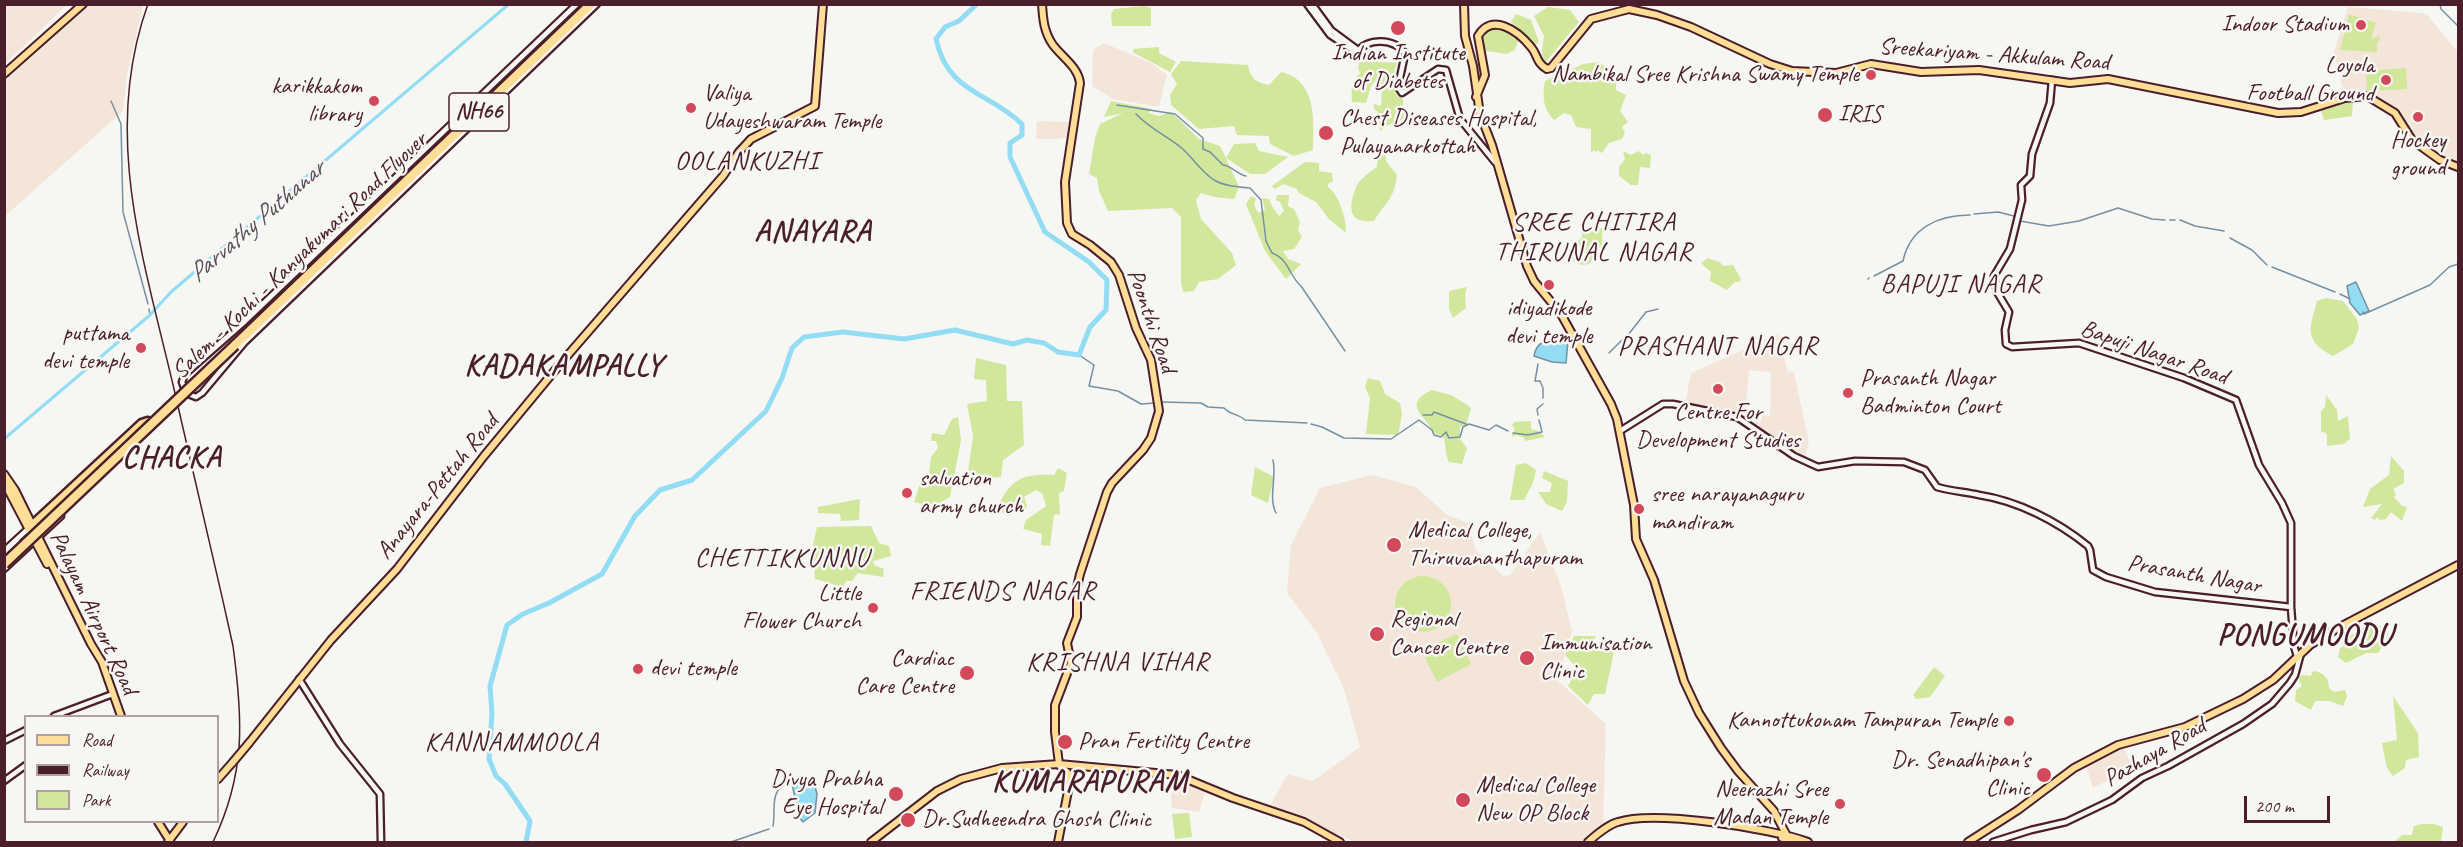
<!DOCTYPE html>
<style>
body{margin:0}
#map{position:relative;width:2463px;height:847px;overflow:hidden;background:#f6f6f2;font-family:Caveat,sans-serif}
canvas{display:block}
.frame{position:absolute;inset:0;border:6px solid #4a1f2b;pointer-events:none}
.legend{position:absolute;left:24px;top:715px;width:195px;height:108px;box-sizing:border-box;background:#f6f6f2;border:2px solid #b1a0a2;margin:0;padding:8px 10px;list-style:none;font-size:18px;color:#4a1f2b}
.legend li{display:flex;align-items:center;gap:12px;height:30px}
.legend b{width:30px;border:2px solid #b1a0a2}
.scale{position:absolute;left:2244px;top:796px;width:86px;height:27px;box-sizing:border-box;border:3px solid #4a1f2b;border-top:0;padding-left:8px;font-size:18px;line-height:21px;white-space:nowrap;color:#4a1f2b;-webkit-text-stroke:4px #f6f6f2;paint-order:stroke}
</style>
<div id="map">
<canvas width="2463" height="847"></canvas>
<div class="frame"></div>
<ul class="legend">
<li><b style="height:8px;background:#fedd96"></b>Road</li>
<li><b style="height:8px;background:#4a1f2b"></b>Railway</li>
<li><b style="height:16px;background:#d1e79c"></b>Park</li>
</ul>
<div class="scale">200 m</div>
</div>
<script>
const context = document.querySelector('canvas').getContext('2d');
context.lineJoin = 'round';
function fill(path, color) {
  context.fillStyle = color;
  context.fill(path, 'evenodd');
}
function trace(path, color, width, dash) {
  context.strokeStyle = color;
  context.lineWidth = width;
  context.lineCap = dash ? 'butt' : 'round';
  context.setLineDash(dash || []);
  context.stroke(path);
}
function label(font, color, halo, rows, align = 'center') {
  context.font = font + ' Caveat,sans-serif';
  context.lineWidth = 5;
  context.setLineDash([]);
  context.textBaseline = 'middle';
  context.strokeStyle = halo;
  context.fillStyle = color;
  for (const [text, x, y, turn = 0] of rows) {
    context.save();
    context.translate(x, y);
    context.rotate((+turn || 0) * Math.PI / 180);
    context.textAlign = isNaN(turn) ? turn : align;
    if (halo) context.strokeText(text, 0, 0);
    context.fillText(text, 0, 0);
    context.restore();
  }
}
fill(new Path2D(`
 M5,4H67V5L5,64Z
 M87,5H143L127,75L123,111L5,216L4,78Z
 M2348,7L2422,13L2428,16L2457,51L2458,164L2447,162L2413,138L2395,111L2372,96L2363,93L2344,94L2334,52Z
 M1104,43L1151,63L1167,75L1159,107L1113,99L1092,86L1093,50Z
 M1037,121L1069,122L1067,137L1059,139H1036Z
 M1778,334L1788,373L1794,372L1809,443L1804,459L1753,424L1754,421L1760,423L1763,415L1770,416L1771,372L1749,370L1745,421L1734,414L1685,404L1691,373Z
 M1372,475L1416,487L1447,515L1468,523L1476,550L1503,576L1510,575L1540,532L1562,589L1572,632L1557,680L1606,724L1603,824L1581,842H1355L1270,805L1288,774L1313,781L1360,747L1344,689L1317,633L1287,593L1291,545L1320,488Z
 M2124,747L2132,768L2093,788L2086,765Z
 M1174,776L1206,789L1199,812L1172,808L1171,796Z`), '#f3e6d8');
fill(new Path2D(`
 M1144,6L1151,8V26H1112L1111,14L1114,9Z
 M1548,7L1570,10L1579,22L1544,64L1542,50L1544,36L1534,16Z
 M1516,14L1531,20L1539,42L1535,45L1511,22Z
 M2349,14L2376,23L2371,39L2379,36L2380,40L2377,42V52L2340,50Z
 M1498,26L1519,38L1515,50L1506,54L1481,50L1482,35L1486,28Z
 M1159,47V53L1176,62L1170,72L1134,53L1133,49Z
 M1368,49L1374,50L1378,62L1397,63L1392,79L1397,96L1403,99L1404,119L1390,124L1380,131L1377,111L1374,109V104L1381,106L1382,90L1380,81L1376,80L1371,86L1366,103L1352,102C1351,91 1351,81 1360,73L1358,68L1361,55Z
 M1181,61L1248,65C1250,78 1256,83 1269,85L1281,72C1317,80 1314,121 1313,150L1294,156L1270,144L1269,136L1237,135L1234,126L1199,129L1171,105L1170,95L1177,84L1171,74Z
 M1598,62C1612,70 1617,74 1616,90L1626,95L1620,111L1628,122L1622,127L1625,133L1622,139L1609,143L1602,153L1597,150V153L1595,150L1591,152V129L1576,127L1571,115L1564,113L1554,120C1543,109 1542,96 1545,81L1583,64Z
 M2406,68L2407,89L2367,91L2366,71Z
 M1111,101L1152,109L1148,113L1159,116L1171,112L1199,139L1220,146L1226,158L1234,144L1255,143L1259,151L1288,157L1265,174H1250L1226,158L1239,187L1234,199L1214,197L1201,193L1196,200L1201,219L1232,253L1236,265L1218,279L1199,282L1194,291L1183,292L1181,281V217L1172,208L1108,211L1099,191L1097,178L1089,174L1095,138L1100,124L1123,113L1104,117Z
 M2353,102L2352,116L2324,120L2320,107Z
 M1623,151L1631,155L1639,151L1643,155L1646,153L1651,155L1650,168L1640,167L1638,185H1631L1619,176V167L1625,159Z
 M1378,153H1385L1386,161L1397,175C1394,200 1386,201 1374,221C1370,221 1364,222 1360,220C1345,216 1353,191 1359,182C1364,176 1371,171 1377,167Z
 M1305,162L1319,163V171L1332,173L1333,181L1328,184V187C1339,194 1347,221 1346,233L1329,219L1316,202L1299,193L1297,189L1283,184L1275,189L1272,186Z
 M1277,195H1289L1288,206L1294,209L1300,222L1298,230L1302,237L1294,249L1283,251L1288,259L1301,264L1286,279L1265,251L1246,204L1251,196L1256,199L1254,204L1258,213L1265,210L1262,198L1269,199L1273,208L1279,216L1284,211L1280,202L1276,200Z
 M1603,228L1608,229L1602,233V247L1592,251L1594,258L1589,264L1581,265L1572,260L1574,245L1582,237L1581,230Z
 M1708,258L1720,262L1723,266L1733,265L1741,279L1739,282H1735L1727,290L1710,281L1711,272L1701,263Z
 M1467,287L1465,294L1466,308L1453,318L1449,309V291Z
 M2326,298L2343,301L2357,319L2359,328L2353,344L2333,356C2304,341 2309,330 2317,301Z
 M976,358L1006,365L1007,401H1022L1024,445L1003,460L1001,477L967,479L973,436L967,404L987,401L986,380L974,379Z
 M1368,378L1380,381L1385,394L1400,403L1402,414L1398,435L1366,434L1370,398L1365,387Z
 M1432,390L1451,395L1469,406L1471,409L1466,425L1460,427V439L1467,448L1462,464L1449,462C1444,453 1447,445 1443,436L1433,433C1429,417 1399,405 1432,390Z
 M2326,395L2337,410L2338,421L2348,416L2350,439L2344,444L2327,446V434L2321,431V411L2325,407Z
 M958,417L961,440L950,497L937,504L927,505L926,514H922V504L914,502L920,483L928,485L931,457L938,448L936,441H931L932,433L944,435L952,419Z
 M1531,421V429L1539,431L1545,437L1525,441L1524,438L1517,435L1511,437L1515,429L1512,425L1514,422Z
 M2391,456L2404,471V483L2393,489L2396,495L2394,497L2402,506L2407,507L2402,521L2391,512L2386,519L2380,520L2377,517L2375,520L2371,518L2382,504L2363,507L2370,489L2389,475Z
 M1526,463L1536,470L1533,483L1524,500H1510L1516,465Z
 M1255,467L1274,477L1268,503L1251,495Z
 M1058,468L1067,473L1064,491L1059,493L1060,514L1054,515L1050,546L1041,545L1042,534L1023,529L1026,520L1046,506L1042,493L1036,490L1024,497L1027,506L1024,511L1016,507L1010,516L996,510C1010,480 1021,473 1054,475Z
 M1544,471L1568,481L1567,502L1562,511L1546,504L1538,492H1550L1552,483L1542,478Z
 M860,499L859,520L841,521L840,514L818,513V507Z
 M871,526L879,543L889,546L891,556L873,561L874,565L884,569L883,577L858,573L852,581H846L843,587L815,579L813,545L817,527Z
 M1395 604a28 28 0 1 1 56 0a28 28 0 1 1-56 0Z
 M2379,625L2388,630V638L2378,653H2366L2346,663L2338,657L2340,648L2343,647L2342,639L2365,628Z
 M1456,634L1459,637L1471,664L1437,682L1425,658L1431,646Z
 M1574,636H1596L1589,649L1600,651L1615,647L1605,694H1594L1588,705L1568,686L1577,668L1565,655Z
 M1934,667L1945,676L1930,697L1916,699L1913,695Z
 M2315,671C2325,674 2329,678 2329,688L2334,692L2345,690L2347,697L2343,706L2329,701H2315L2311,710L2295,701L2296,690L2302,686L2298,678L2302,675L2311,676L2312,672Z
 M2393,696L2418,733L2419,757L2406,760L2405,768L2393,776L2387,768L2382,743L2397,740Z
 M1189,813L1192,837L1175,839L1172,814Z
 M2422,824H2434L2443,827L2441,842H2394L2402,835H2412L2414,826Z`), '#d1e79c');
const water = new Path2D(`
 M2356,282L2369,311L2360,315L2350,303L2347,286Z
 M1562,339L1568,341L1566,363L1552,362L1534,356C1536,342 1549,337 1561,341Z
 M802,778H813L817,794L815,813L803,822L799,817L791,779Z`);
fill(water, '#92ddf3');
trace(water, '#7591a3', 1.5);
trace(new Path2D(`
 M2440,4L2441,9L2458,26
 M111,101L121,124L123,212L148,304
 M1117,105L1175,114L1203,138V149L1210,152L1223,165C1232,166 1237,174 1246,176
 M1136,114C1150,129 1169,137 1184,150C1194,160 1202,172 1214,180C1224,186 1238,187 1250,188L1261,200L1266,241L1272,253C1289,259 1289,276 1301,286L1345,351
 M1974,214L1998,212L2014,216
 M2170,220H2175
 M2180,220L2195,226L2224,231
 M2020,221L2049,226L2079,221L2118,208L2152,219L2165,220
 M2230,238L2252,250L2267,265
 M2272,267L2335,292
 M1874,276L1903,261C1910,228 1938,215 1970,215
 M1868,279L1869,278
 M2340,294L2350,299
 M149,309L150,315
 M2363,312L2364,314L2430,285L2449,267L2458,264
 M1628,335L1646,312L1658,309
 M1609,353L1625,337
 M1079,355L1094,365L1089,386L1118,391L1141,404L1155,403
 M1538,364L1535,381H1540L1543,388V398
 M1161,402L1201,403L1208,407L1224,408C1230,415 1239,414 1245,420L1307,423
 M1423,415H1432L1434,412L1466,424
 M1538,415L1537,409L1543,404
 M1311,424L1322,427L1344,438L1391,439L1419,420L1432,430L1434,435L1441,437L1446,432L1449,438L1460,437L1463,427L1469,424L1489,430L1496,425L1508,431
 M1513,433L1528,435L1542,432L1539,420
 M1273,460C1277,477 1268,498 1276,513
 M773,826C776,811 769,790 787,784
 M731,842L769,829`), '#7591a3', 1.5);
trace(new Path2D(`
 M4,439L150,315L171,292L509,4`), '#92ddf3', 3);
trace(new Path2D(`
 M526,842L530,821L505,784L496,776L489,759L492,713L490,686L507,625L523,614L549,603L602,574L635,516L660,490L692,480L766,411L782,378L792,348L804,337L843,332L904,339L955,330L1013,344L1027,340L1044,343L1058,352L1079,355L1090,327L1106,310L1107,280L1089,262L1045,232L1010,157V143L1022,135V124C988,91 948,94 936,39L945,27L959,21L977,4`), '#92ddf3', 5);
const minor = new Path2D(`
 M577,4L243,323L185,374L182,382L186,393L196,397L202,393L244,343L597,4
 M1307,4L1330,35L1357,53C1365,37 1397,38 1405,54L1398,87L1402,93L1438,69L1446,70L1460,119L1495,162
 M1312,4L1331,30L1358,50
 M2052,80L2050,103L2032,154L2030,176L2021,185L2022,200L2010,249L1994,276L1997,292L2009,312L2005,330L2006,344L2012,347L2079,343L2184,378L2236,400L2259,465L2282,503L2291,523V607
 M1620,431L1663,404H1673L1737,417L1794,456L1818,467L1855,461L1904,462L1925,470L1937,487C1951,491 1965,492 1979,495C2018,501 2057,521 2088,546L2090,550L2093,570L2106,577L2155,592L2291,607L2294,646L2297,656
 M4,551L29,528
 M4,555L18,542
 M4,569L61,516
 M299,679L340,744L380,794L381,842
 M54,716L110,695
 M4,741L26,730
 M4,781L26,765
 M1993,842L2031,830L2066,822L2112,800L2142,778L2168,766L2243,724L2272,704L2290,683L2295,675L2301,653`);
const major = new Path2D(`
 M1042,4C1043,20 1044,32 1053,45C1063,58 1078,67 1080,83L1065,182L1067,223L1072,234L1090,245L1111,262L1119,275L1136,328L1151,360L1159,411L1151,438L1143,450L1112,483L1107,492L1080,574L1077,587V617L1067,643L1071,663L1055,705V732L1059,764
 M1464,4L1465,36L1473,66L1480,114L1492,145L1527,266L1534,281L1561,314L1611,404L1617,419L1634,505L1636,539L1654,580L1684,681L1699,713L1721,748L1738,771L1774,811L1786,834L1784,838
 M4,74L83,4
 M1476,97L1485,75L1478,36C1492,12 1518,31 1531,47C1538,55 1536,63 1547,69L1551,68L1591,19L1629,9L1657,15L1691,27L1770,64L1792,71L1836,73L1871,64L1921,72L1979,70L2070,83L2108,79L2278,113L2301,112L2345,98L2367,96L2395,113L2412,140L2440,160L2458,167
 M4,474L15,490L91,644L102,662L121,716
 M4,482L47,564
 M249,743L331,640L397,569L484,456L561,363L723,176L739,152L751,139L815,106L823,4
 M218,779L233,762
 M158,822L170,841
 M1782,838L1795,842
 M168,842L183,822
 M871,842L937,791L961,779L1002,768L1059,764L1177,775L1233,798L1304,822L1340,842
 M1058,842L1069,786V774L1059,765
 M1588,842C1596,835 1607,825 1618,822C1654,810 1771,828 1808,842
 M1968,842L2018,810L2074,768L2118,745L2185,727L2243,699L2273,680L2310,645L2340,627L2458,565`);
const highway = new Path2D(`
 M235,345L591,4
 M32,526L142,424L148,422`);
trace(minor, '#4a1f2b', 9);
trace(major, '#4a1f2b', 10);
trace(highway, '#4a1f2b', 13);
trace(minor, '#f6f6f2', 4.5);
trace(major, '#fedd96', 6);
trace(highway, '#fedd96', 8);
trace(new Path2D(`
 M148,4C101,134 144,260 174,389C194,474 214,560 233,646C243,720 246,773 213,842`), '#4a1f2b', 1.5);
const majorBridge = new Path2D(`
 M233,762L249,743`);
const highwayBridge = new Path2D(`
 M4,564L235,345`);
trace(majorBridge, '#4a1f2b', 10, []);
trace(highwayBridge, '#4a1f2b', 13, []);
trace(majorBridge, '#fedd96', 6);
trace(highwayBridge, '#fedd96', 8);
for (const [x, y, r, color] of [
 [2361,25,6,"#d1495b"],
 [1398,28,8,"#d1495b"],
 [1871,75,6,"#d1495b"],
 [2386,80,6,"#d1495b"],
 [374,101,6,"#d1495b"],
 [691,108,6,"#d1495b"],
 [1825,115,8,"#d1495b"],
 [2418,117,6,"#d1495b"],
 [1326,133,8,"#d1495b"],
 [1549,285,6,"#d1495b"],
 [141,348,6,"#d1495b"],
 [1718,389,6,"#d1495b"],
 [1848,393,6,"#d1495b"],
 [907,493,6,"#d1495b"],
 [1639,509,6,"#d1495b"],
 [1394,545,8,"#d1495b"],
 [873,608,6,"#d1495b"],
 [1377,634,8,"#d1495b"],
 [1527,658,8,"#d1495b"],
 [638,669,6,"#d1495b"],
 [967,673,8,"#d1495b"],
 [2009,721,6,"#d1495b"],
 [1065,742,8,"#d1495b"],
 [2044,775,8,"#d1495b"],
 [896,794,8,"#d1495b"],
 [1463,800,8,"#d1495b"],
 [1840,804,6,"#d1495b"],
 [908,820,8,"#d1495b"]
]) {
  const dot = new Path2D();
  dot.arc(x, y, r, 0, 2 * Math.PI);
  context.fillStyle = color;
  context.fill(dot);
  trace(dot, '#f6f6f2', 2);
}
for (const [x, y, w] of [
 [479,112,60]
]) {
  const box = new Path2D();
  box.roundRect(x - w / 2, y - 19, w, 38, 4.5);
  context.fillStyle = '#f6f6f2';
  context.fill(box);
  trace(box, '#4a1f2b', 1.5);
}
label('bold 22px', '#4a1f2b', null, [
 ["NH66",479,112]
]);
label('24px', '#4a1f2b', '#f6f6f2', [
 ["Indoor Stadium",2349,25,"right"],
 ["Indian Institute",1398,54,"center"],
 ["of Diabetes",1398,82,"center"],
 ["Loyola",2374,66,"right"],
 ["Football Ground",2374,94,"right"],
 ["Nambikal Sree Krishna Swamy Temple",1859,75,"right"],
 ["karikkakom",362,87,"right"],
 ["library",362,115,"right"],
 ["Valiya",703,94],
 ["Udayeshwaram Temple",703,122],
 ["IRIS",1838,115],
 ["Chest Diseases Hospital,",1340,119],
 ["Pulayanarkottah",1340,147],
 ["Hockey",2418,141,"center"],
 ["ground",2418,169,"center"],
 ["idiyadikode",1549,309,"center"],
 ["devi temple",1549,337,"center"],
 ["puttama",129,334,"right"],
 ["devi temple",129,362,"right"],
 ["Prasanth Nagar",1860,379],
 ["Badminton Court",1860,407],
 ["Centre For",1718,413,"center"],
 ["Development Studies",1718,441,"center"],
 ["salvation",919,479],
 ["army church",919,507],
 ["sree narayanaguru",1651,495],
 ["mandiram",1651,523],
 ["Medical College,",1408,531],
 ["Thiruvananthapuram",1408,559],
 ["Little",861,594,"right"],
 ["Flower Church",861,622,"right"],
 ["Regional",1390,620],
 ["Cancer Centre",1390,648],
 ["Immunisation",1540,644],
 ["Clinic",1540,672],
 ["Cardiac",954,659,"right"],
 ["Care Centre",954,687,"right"],
 ["devi temple",650,669],
 ["Kannottukonam Tampuran Temple",1997,721,"right"],
 ["Pran Fertility Centre",1078,742],
 ["Dr. Senadhipan's",2030,761,"right"],
 ["Clinic",2030,789,"right"],
 ["Divya Prabha",882,780,"right"],
 ["Eye Hospital",882,808,"right"],
 ["Medical College",1476,786],
 ["New OP Block",1476,814],
 ["Neerazhi Sree",1828,790,"right"],
 ["Madan Temple",1828,818,"right"],
 ["Dr.Sudheendra Ghosh Clinic",922,820]
], 'left');
label('24px', '#4a1f2b', '#f6f6f2', [
 ["Sreekariyam - Akkulam Road",1994,55,4],
 ["Salem - Kochi - Kanyakumari Road Flyover",300,256,-44],
 ["Poonthi Road",1151,321,71],
 ["Bapuji Nagar Road",2154,353,19],
 ["Anayara-Pettah Road",438,487,-51],
 ["Prasanth Nagar",2194,575,10],
 ["Palayam Airport Road",93,613,65],
 ["Pazhaya Road",2155,753,-30]
]);
context.letterSpacing = '1.5px';
label('26px', '#4a1f2b', '#f6f6f2', [
 ["OOLANKUZHI",747,162],
 ["SREE CHITIRA",1594,223],
 ["THIRUNAL NAGAR",1594,253],
 ["BAPUJI NAGAR",1961,285],
 ["PRASHANT NAGAR",1718,347],
 ["CHETTIKKUNNU",782,559],
 ["FRIENDS NAGAR",1003,592],
 ["KRISHNA VIHAR",1118,663],
 ["KANNAMMOOLA",512,743]
]);
context.letterSpacing = '0px';
label('italic 26px', '#5c4e5d', '#f6f6f2', [
 ["Parvathy Puthanar",257,222,-41]
]);
context.letterSpacing = '1.5px';
label('bold 30px', '#4a1f2b', '#f6f6f2', [
 ["ANAYARA",813,233],
 ["KADAKAMPALLY",564,367],
 ["CHACKA",172,459],
 ["PONGUMOODU",2305,636],
 ["KUMARAPURAM",1090,783]
]);
context.letterSpacing = '0px';
</script>
